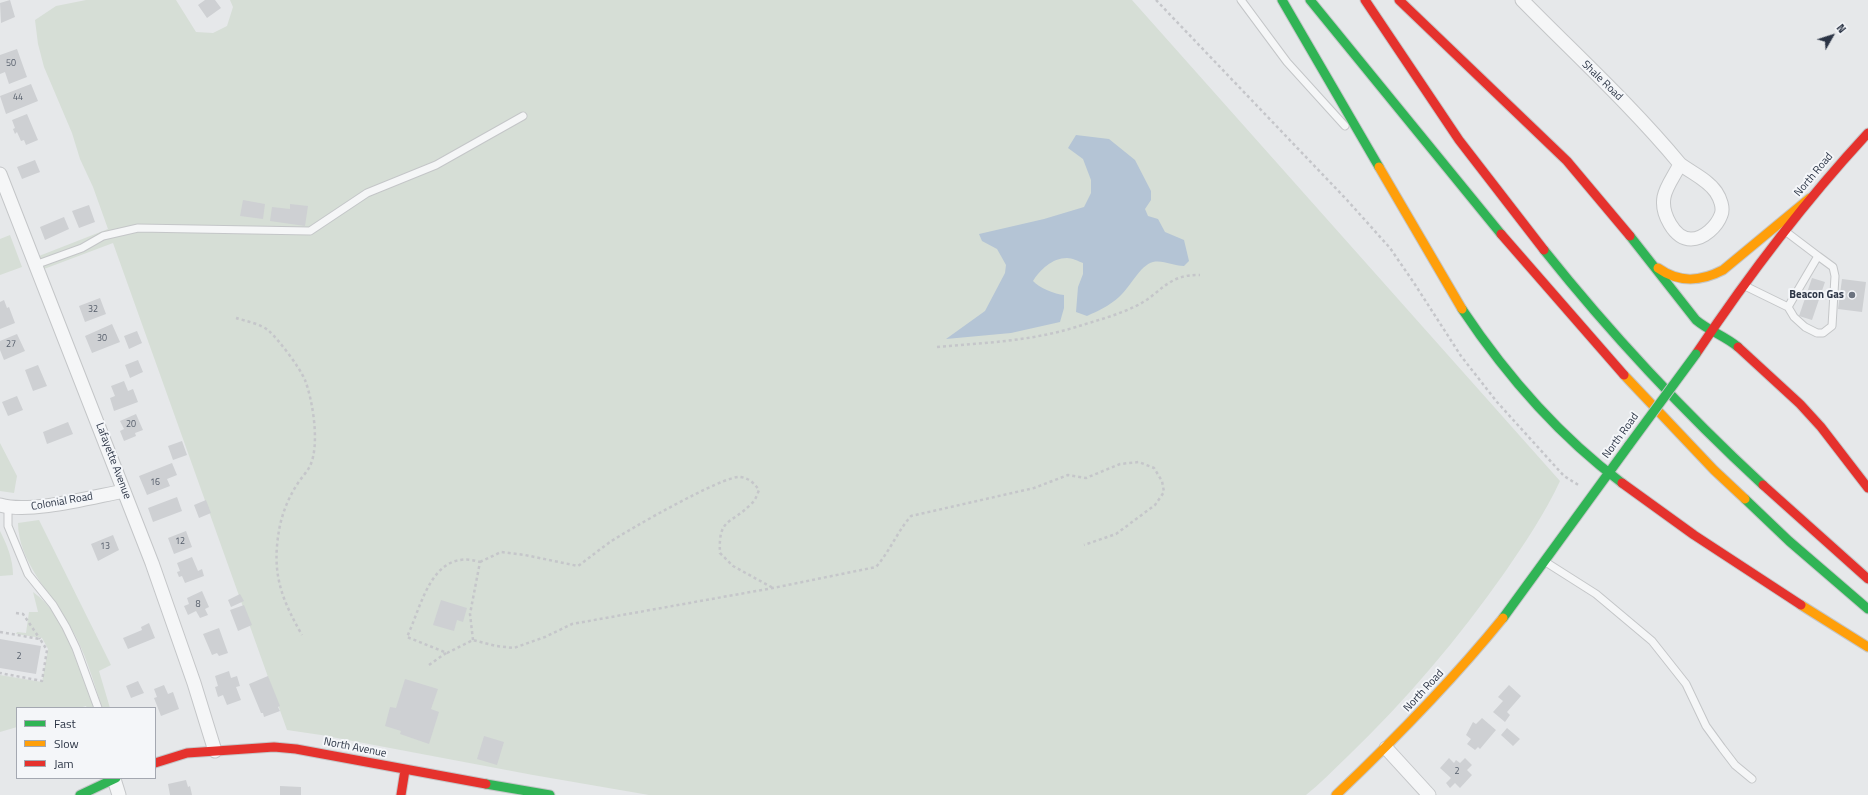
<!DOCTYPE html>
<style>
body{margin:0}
#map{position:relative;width:1868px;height:795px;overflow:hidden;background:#e6e8ea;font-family:"Titillium Web",sans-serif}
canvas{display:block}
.legend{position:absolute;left:16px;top:707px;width:140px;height:72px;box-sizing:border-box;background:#f4f6f9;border:1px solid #a4a8b1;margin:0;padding:5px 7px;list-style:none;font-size:12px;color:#2b3445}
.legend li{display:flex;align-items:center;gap:8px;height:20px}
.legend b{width:20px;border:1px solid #a4a8b1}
.north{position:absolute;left:1812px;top:16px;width:40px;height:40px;-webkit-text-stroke:3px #f4f6f9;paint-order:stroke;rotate:51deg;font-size:11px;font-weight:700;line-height:16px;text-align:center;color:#2b3445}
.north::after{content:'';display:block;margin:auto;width:14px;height:18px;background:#2b3445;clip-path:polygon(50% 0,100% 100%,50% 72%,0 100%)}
</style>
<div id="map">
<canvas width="1868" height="795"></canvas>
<ul class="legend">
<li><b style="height:5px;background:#30b455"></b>Fast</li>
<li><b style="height:5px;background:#ff9f0a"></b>Slow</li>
<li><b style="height:5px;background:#e5322d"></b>Jam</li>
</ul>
<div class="north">N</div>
</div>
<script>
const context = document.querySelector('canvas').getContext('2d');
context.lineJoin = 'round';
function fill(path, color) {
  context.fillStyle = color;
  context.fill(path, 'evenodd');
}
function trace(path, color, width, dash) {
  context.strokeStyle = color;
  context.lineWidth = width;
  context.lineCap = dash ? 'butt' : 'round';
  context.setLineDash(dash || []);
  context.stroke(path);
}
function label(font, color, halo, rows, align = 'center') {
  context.font = font + ' "Titillium Web",sans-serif';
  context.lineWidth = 4;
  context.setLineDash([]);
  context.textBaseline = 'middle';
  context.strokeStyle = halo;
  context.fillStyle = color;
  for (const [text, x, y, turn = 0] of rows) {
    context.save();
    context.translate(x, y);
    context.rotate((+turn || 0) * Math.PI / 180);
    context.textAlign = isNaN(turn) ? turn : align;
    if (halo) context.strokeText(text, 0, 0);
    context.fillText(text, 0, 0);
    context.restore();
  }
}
fill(new Path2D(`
 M86,0H176L196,32L213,33L227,26L233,7L230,0H1132L1560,481C1545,513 1525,543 1505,572C1458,639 1407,699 1348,756C1334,769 1321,783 1306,795H649L533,775L321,735L287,730L113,243L44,269L39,256L108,229L93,187L80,159L72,133L44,67L38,44L35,20L56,6Z
 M10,235L22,267L0,275V239Z
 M0,443L17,476L14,493L0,491Z
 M39,520L111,665L99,671L110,708H102C93,680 85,651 70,626C52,595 18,561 18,523Z
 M0,531C7,545 13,559 13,575L0,576Z
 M33,592C67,616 81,670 94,708H87L86,706L79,708H17V727L0,732V675L42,682L48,649L42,638L16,634L17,632L26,633L29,612H38Z`), '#d6ded6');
fill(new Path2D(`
 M1076,135L1109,139L1135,160L1151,191V200L1145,209L1148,216L1158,219L1165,232L1184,240L1189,261L1184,266C1173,266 1164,260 1153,262C1140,265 1129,289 1119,297C1109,306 1098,311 1087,316L1076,312L1078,287L1083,274V263C1078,261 1072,258 1067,258C1052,258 1040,270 1033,281C1039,288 1055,294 1064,295V308L1060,322L1011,333L946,339L985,311L1005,273L1006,265L1001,256L997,249L982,241L979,234L1044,219L1084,207L1091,193V180L1083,159L1068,148Z`), '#b4c4d5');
fill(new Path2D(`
 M10,0L15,17L1,23L0,3Z
 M205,0H215L221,8L207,18L198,5Z
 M17,49L27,77L9,84L5,72L0,74V55Z
 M31,84L38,101L6,114L0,96Z
 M27,114L38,140L26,145L24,140L21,141L17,132L15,134L13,129L15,128L12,120Z
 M35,160L40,172L22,179L17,167Z
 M243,200L265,204L263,219L240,216Z
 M290,204L308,206L305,226L270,221L272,207L290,209Z
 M89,205L95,222L79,228L72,211Z
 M64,217L69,229L45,240L40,227Z
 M1812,278L1825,282L1812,320L1799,316Z
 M1842,279L1866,282L1862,312L1838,309Z
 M100,298L106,314L85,322L79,306Z
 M4,300L7,308L9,307L15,323L0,329V302Z
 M112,324L120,342L92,353L85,336Z
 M137,331L142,343L129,349L124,336Z
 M17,334L25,351L4,360L0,350V341Z
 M138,360L143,372L130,378L125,365Z
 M38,365L47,386L33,391L25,370Z
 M124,381L128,391L133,389L138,402L114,411L110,398L115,396L111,386Z
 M17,396L23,410L8,416L2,402Z
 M136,414L143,430L135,433L136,436L124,441L120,431L124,429L120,421Z
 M68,422L73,434L47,444L43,432Z
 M182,441L187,455L173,460L168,446Z
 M172,463L177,475L167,479L170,486L147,495L139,476Z
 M177,497L182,511L153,522L148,508Z
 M206,500L211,513L199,518L194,505Z
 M186,531L192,547L174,554L168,538Z
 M113,535L119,550L98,561L91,544Z
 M192,557L198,571L202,569L204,576L185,583L182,576L179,577L177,572L180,571L177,563Z
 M202,591L209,607L205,609L208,615L200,618L196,611L188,615L184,606L189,604L187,598Z
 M240,594L244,601L231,607L228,600Z
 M441,600L467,608L463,622L457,620L454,631L433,625Z
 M244,605L252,625L238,631L230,610Z
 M149,623L155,638L128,649L123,638L142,630L141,627Z
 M219,628L228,653L219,656L217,653L212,655L203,634Z
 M0,639L41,646L36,674L0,668Z
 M229,671L231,678L237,676L240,686L236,687L241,700L227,705L223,695L218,697L215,687L218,686L215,676Z
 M268,676L280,706L278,707L280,711L264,717L263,713H261L249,684Z
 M405,679L438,689L431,709L439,712L429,744L400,734L401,731L385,726L390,707L396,708Z
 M138,681L144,693L131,698L126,686Z
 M164,685L168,694L173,692L179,709L161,716L154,698L157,697L154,689Z
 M1509,685L1521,696L1507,712L1510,715L1505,722L1493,712L1503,701L1498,697Z
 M1482,718L1496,730L1480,749L1478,747L1475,750L1467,744L1471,739L1466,735L1473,722L1476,724Z
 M1507,728L1520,739L1513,746L1501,735Z
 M484,736L504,742L497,765L477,759Z
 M1449,758L1454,763L1456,760L1460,763L1465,758L1472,765L1467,770L1472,775L1460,788L1455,783L1450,788L1446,783L1451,778L1440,768Z
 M186,780L188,787L190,786L192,795H170L168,784Z
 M280,786L301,787V795H280Z`), '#ced0d3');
const lane = new Path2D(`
 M1241,0L1287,62L1345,126
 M1785,231L1818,256L1788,307
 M35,265L82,248L103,236L138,228L310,231L367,193L436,165L523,116
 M1743,285L1788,307L1794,317L1805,327L1817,333H1823L1832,326L1835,276L1833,267L1818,256
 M8,508V526L28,574L53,605L66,627L76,648L98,708
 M1544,561L1596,594L1652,641L1686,684L1706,726L1722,748L1735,765L1752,779`);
const street = new Path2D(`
 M1522,0C1575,54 1632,106 1680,164
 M1680,164C1692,173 1708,180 1716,192C1720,198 1724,208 1721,215C1717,226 1704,239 1691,239C1674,239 1661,213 1664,197C1666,186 1675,175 1680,164Z
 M0,174L152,563L194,683L215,751
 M0,505C30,514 92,497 124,491
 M1386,748L1429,795
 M114,779L119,795`);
const fast = new Path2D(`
 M1282,0L1379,167
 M1310,0L1501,234
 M1630,236L1696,320C1709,331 1725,336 1738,347
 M1544,250C1611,334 1684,412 1763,485
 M1462,309C1506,375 1558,435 1622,483
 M1745,499L1789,541L1868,609
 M1503,618L1629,445
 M486,784L550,795
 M80,795L116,778`);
const slow = new Path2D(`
 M1379,167L1462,309
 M1658,268C1679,283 1700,282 1723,270L1810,198
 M1624,375L1714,470L1745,499
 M1801,605L1868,647
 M1336,795C1395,739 1452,681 1503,618`);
const jam = new Path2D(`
 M1365,0L1459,140L1544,250
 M1399,0L1567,161L1630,236
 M1501,234L1624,375
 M1738,347L1800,404L1821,427L1868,488
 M1696,354C1748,276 1804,202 1868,133
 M1622,483L1694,535L1801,605
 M1763,485L1868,579
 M155,763L187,753L274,747L296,749L486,784
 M401,795L405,770`);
trace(lane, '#c4c6c8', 9);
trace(street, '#c4c6c8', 15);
trace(fast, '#c4c6c8', 11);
trace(slow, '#c4c6c8', 11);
trace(jam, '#c4c6c8', 11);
trace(new Path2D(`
 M1156,0L1347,200L1390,248L1414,283L1461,356L1497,402L1564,476L1580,486
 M236,318C246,321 261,324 269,331C279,340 300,368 305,380C313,401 320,445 310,466C307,472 302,477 298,483C285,503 279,522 277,546C274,581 285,605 302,635
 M937,347C984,343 1031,341 1076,327C1095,321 1118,315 1136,306C1161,294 1167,274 1200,275
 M480,562L501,552L525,555L578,566C589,558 599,550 610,542C628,530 724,475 740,477C749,478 754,483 759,490C757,495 755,501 751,504C731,525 718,517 720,553L733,566L773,588
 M16,613L23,614L40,639
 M0,632L40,639L47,650L42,681L0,673
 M473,640L470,614L480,562C432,547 422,605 407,637L447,653L473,640L496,646L514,648L545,637L572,624L773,588L876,567C890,551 897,532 911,516L1034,488L1068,475L1086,478L1120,464L1139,462L1154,468L1162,481L1164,492L1155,505L1116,534L1084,545
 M429,665L446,653`), '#c5c6ca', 2.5, [3, 3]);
trace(lane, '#f5f6f7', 7);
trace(street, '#f5f6f7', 13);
trace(fast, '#30b455', 9);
trace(slow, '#ff9f0a', 9);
trace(jam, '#e5322d', 9);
const fastBridge = new Path2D(`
 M1629,445L1696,354`);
trace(fastBridge, '#c4c6c8', 11, []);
trace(fastBridge, '#30b455', 9);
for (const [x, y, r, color] of [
 [1852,295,4,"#6c737f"]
]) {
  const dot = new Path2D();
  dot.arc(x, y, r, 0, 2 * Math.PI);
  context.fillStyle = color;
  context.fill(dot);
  trace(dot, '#f4f6f9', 1.5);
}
label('9px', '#545c69', null, [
 ["50",11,64],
 ["44",18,98],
 ["32",93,310],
 ["30",102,339],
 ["27",11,345],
 ["20",131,425],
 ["16",155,483],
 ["12",180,542],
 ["13",105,547],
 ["8",198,605],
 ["2",19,657],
 ["2",1457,772]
]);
label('11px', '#2b3445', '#f4f6f9', [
 ["Shale Road",1602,81,44],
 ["North Road",1814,175,-50],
 ["North Road",1621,436,-54],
 ["Lafayette Avenue",113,461,69],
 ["Colonial Road",62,502,-10],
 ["North Road",1424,691,-47],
 ["North Avenue",355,748,11]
]);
label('bold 11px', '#2b3445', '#f4f6f9', [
 ["Beacon Gas",1844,295]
], 'right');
</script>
